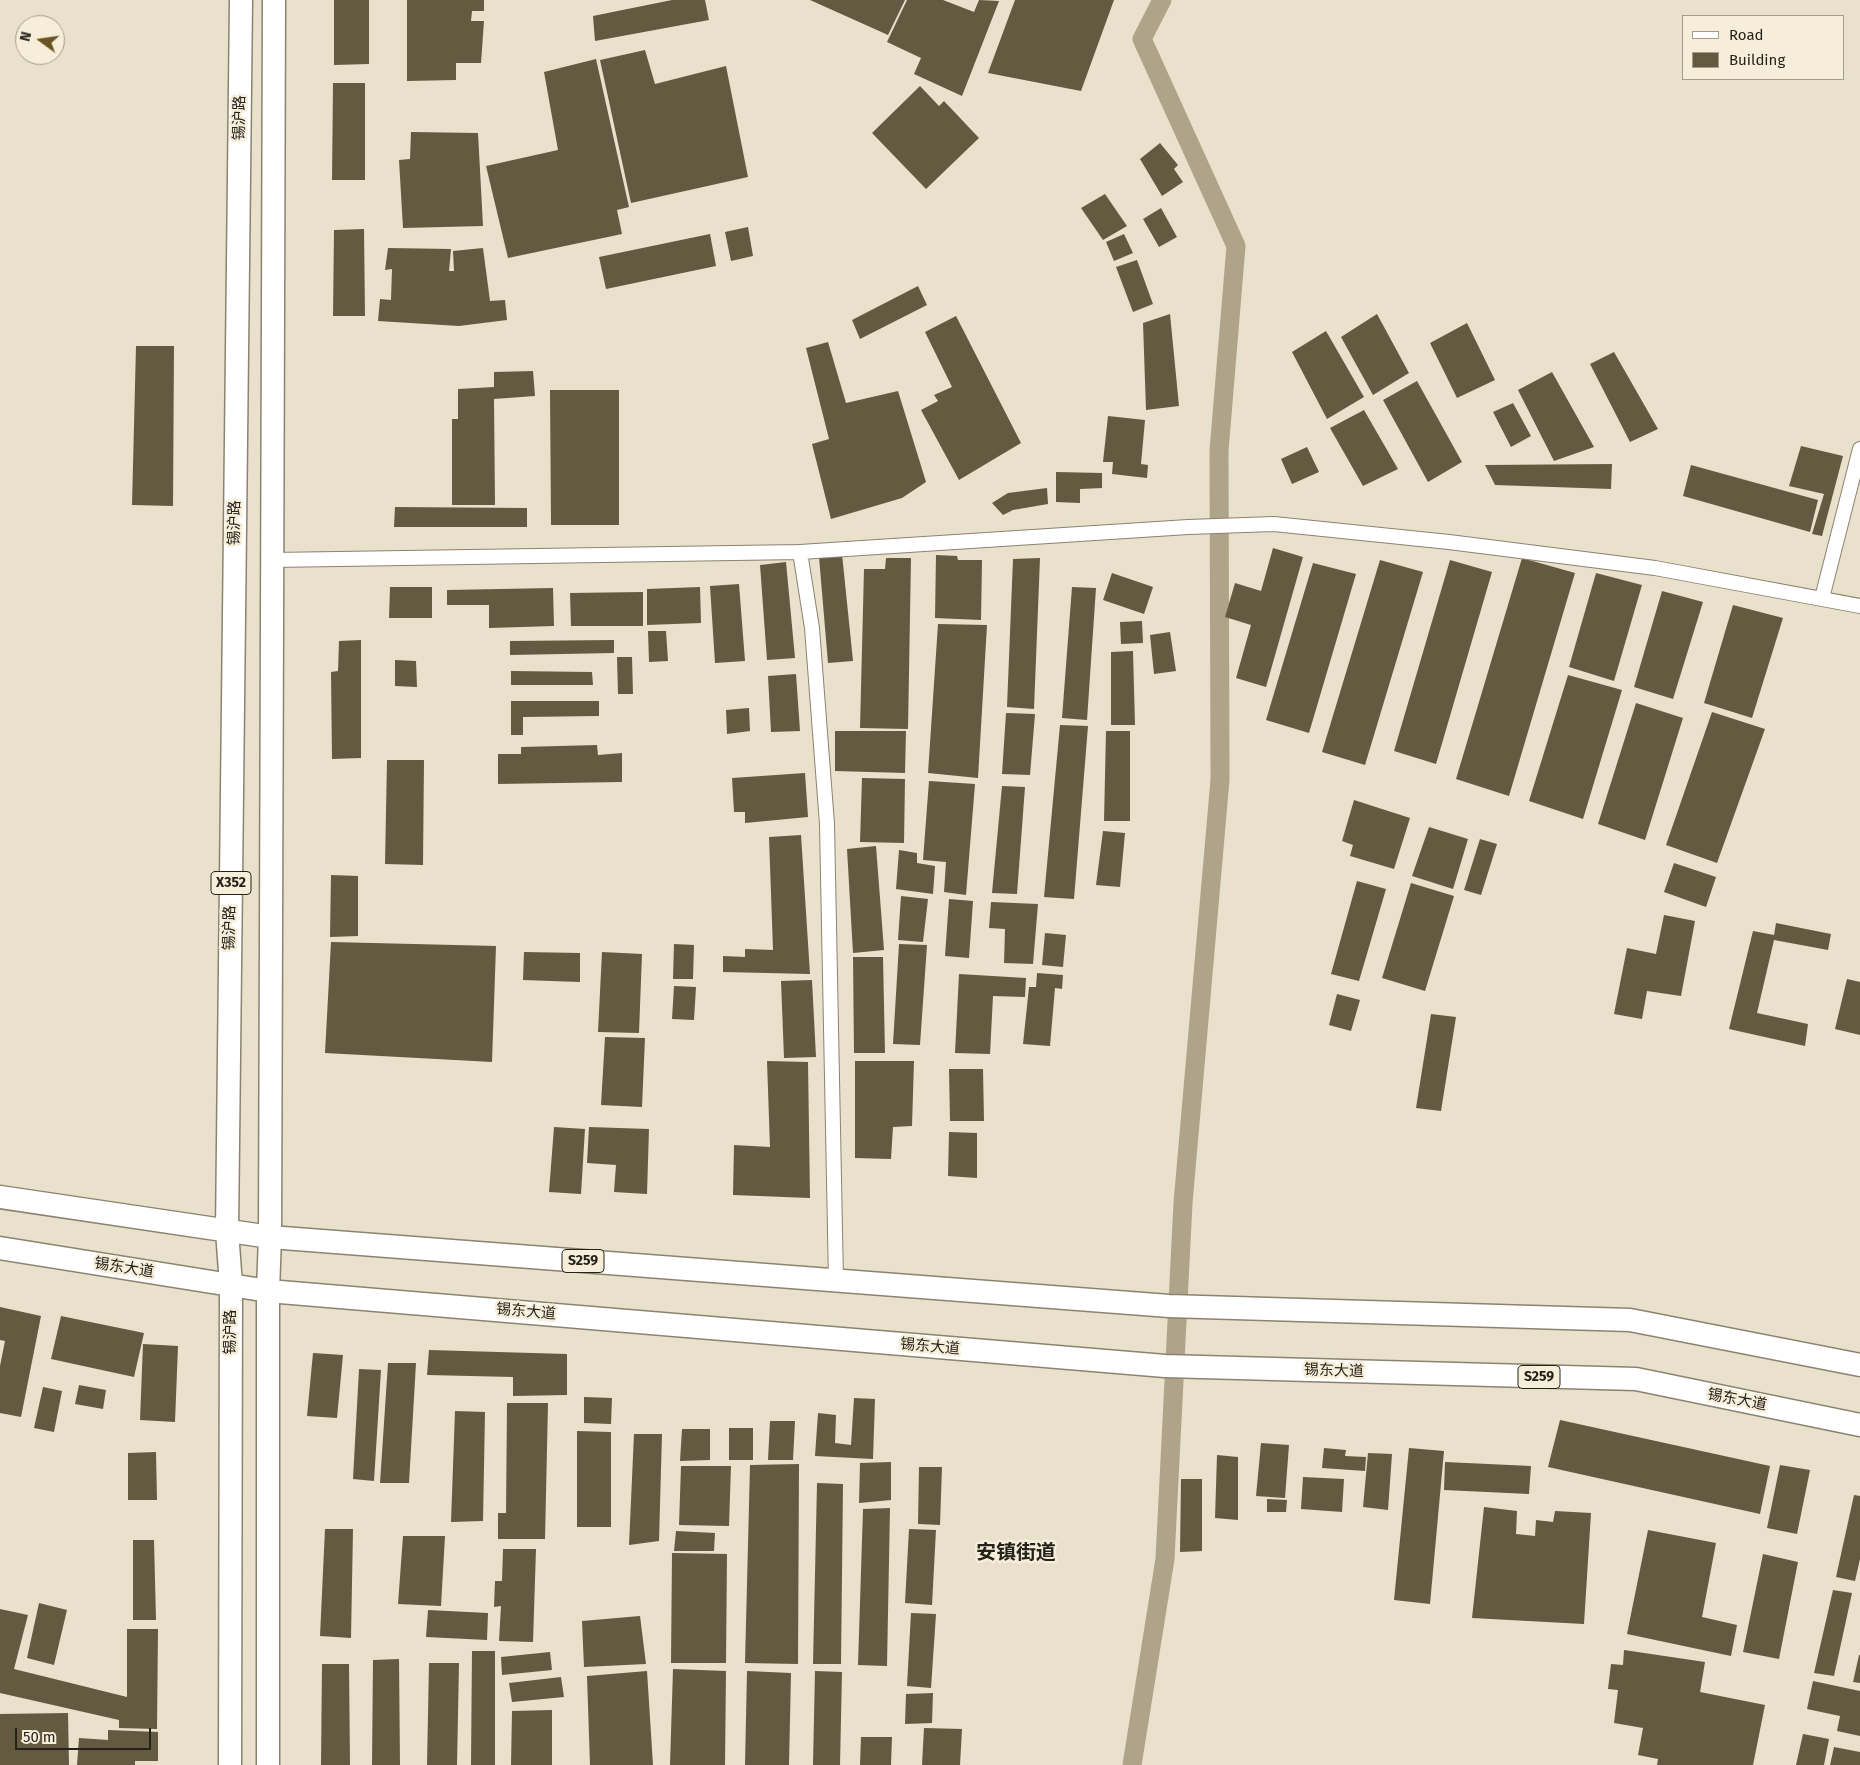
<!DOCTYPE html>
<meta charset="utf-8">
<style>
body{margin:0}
#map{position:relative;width:1860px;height:1765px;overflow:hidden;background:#e9e1cc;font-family:"Fira Sans",sans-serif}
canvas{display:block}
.legend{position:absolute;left:1682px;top:15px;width:162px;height:65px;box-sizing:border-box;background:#f6eed9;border:1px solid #a29c8d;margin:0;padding:6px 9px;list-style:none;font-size:15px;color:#25221b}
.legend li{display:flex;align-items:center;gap:10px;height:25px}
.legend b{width:25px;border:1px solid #a29c8d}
.north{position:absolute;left:15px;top:15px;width:50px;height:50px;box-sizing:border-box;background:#f6eed9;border:1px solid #a29c8d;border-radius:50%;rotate:284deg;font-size:14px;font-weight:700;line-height:20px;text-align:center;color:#25221b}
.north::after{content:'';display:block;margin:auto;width:18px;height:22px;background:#685523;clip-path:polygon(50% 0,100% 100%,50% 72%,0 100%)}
.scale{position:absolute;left:15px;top:1728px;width:136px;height:22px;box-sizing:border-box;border:2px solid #25221b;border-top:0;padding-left:6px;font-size:15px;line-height:18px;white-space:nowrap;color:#25221b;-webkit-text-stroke:4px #f6eed9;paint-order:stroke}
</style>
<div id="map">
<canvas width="1860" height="1765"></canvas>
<ul class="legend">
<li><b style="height:6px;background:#fff"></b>Road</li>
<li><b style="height:14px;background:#645a41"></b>Building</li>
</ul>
<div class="north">N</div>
<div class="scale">50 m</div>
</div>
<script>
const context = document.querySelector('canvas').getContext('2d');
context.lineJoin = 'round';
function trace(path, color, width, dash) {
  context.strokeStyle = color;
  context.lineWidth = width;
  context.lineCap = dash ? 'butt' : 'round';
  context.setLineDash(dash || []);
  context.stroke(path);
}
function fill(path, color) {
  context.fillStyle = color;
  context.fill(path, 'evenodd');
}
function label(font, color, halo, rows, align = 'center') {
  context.font = font + ' "Fira Sans","Noto Sans SC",sans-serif';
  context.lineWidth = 5;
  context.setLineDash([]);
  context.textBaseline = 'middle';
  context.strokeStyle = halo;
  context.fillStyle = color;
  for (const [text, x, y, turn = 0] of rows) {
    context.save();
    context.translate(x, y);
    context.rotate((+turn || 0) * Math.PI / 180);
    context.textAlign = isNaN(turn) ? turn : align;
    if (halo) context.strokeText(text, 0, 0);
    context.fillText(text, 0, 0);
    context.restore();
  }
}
trace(new Path2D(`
 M1132,1765L1165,1559L1183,1203L1220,780L1219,451L1236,246L1142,39L1162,0`), '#afa489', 19);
fill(new Path2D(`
 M334,0H369V64L334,65Z
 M407,0H484V11H472L471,21H484L481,63H456V80L407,81Z
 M672,0H705L709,20L595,41L593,16Z
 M810,0H905L888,35Z
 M907,0H943L974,12L979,0L999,1L962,96L914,74L921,58L887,42Z
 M1015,0H1114L1081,91L988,73Z
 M645,50L655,84L726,66L748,177L631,203L600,60Z
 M596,59L629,207L617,210L622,234L508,258L486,166L558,150L544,72Z
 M333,83H365V180H332Z
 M920,86L939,106L944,101L979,138L926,189L872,133Z
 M411,132L478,133L483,226L403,228L399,160L410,159Z
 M1160,143L1178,165L1174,169L1183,182L1162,196L1140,159Z
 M1105,194L1127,226L1103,240L1081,208Z
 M1161,208L1177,237L1159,247L1143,219Z
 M748,227L753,256L731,261L725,232Z
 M364,229L365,316H333L334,230Z
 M710,234L716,266L606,289L599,257Z
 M1124,234L1133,253L1114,261L1106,242Z
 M388,248L451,249L449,271H454L453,251L483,248L490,301L505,300L507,320L459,326L378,321L380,299L391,300L392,269L385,270Z
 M1137,260L1153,304L1133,312L1116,267Z
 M918,286L927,305L860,339L852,320Z
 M1170,314L1179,406L1146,410L1143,323Z
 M1377,314L1409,373L1373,395L1341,337Z
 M956,316L1021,443L959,480L921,410L938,401L934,395L952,387L925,332Z
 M1467,323L1495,380L1457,398L1430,343Z
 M1326,331L1364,397L1327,419L1292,352Z
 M828,342L846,403L898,391L926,482L902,498L831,519L812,444L829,439L806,348Z
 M136,346H174L173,506L132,505Z
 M1614,352L1658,429L1630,442L1590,364Z
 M533,371L535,396L494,399L495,505H452V419H458V389L494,387V372Z
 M1552,372L1594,447L1554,461L1518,390Z
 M1417,381L1462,462L1428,482L1383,400Z
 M550,390H619V525H551Z
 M1513,403L1531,436L1511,447L1493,412Z
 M1364,410L1398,469L1363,486L1330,428Z
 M1108,416L1145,420L1141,464L1148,465L1147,478L1112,474L1113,462H1103Z
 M1801,446L1843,456L1822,536L1812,534L1824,494L1789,486Z
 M1307,447L1319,472L1292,484L1281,459Z
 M1612,464L1611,489L1495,485L1485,465Z
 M1691,465L1818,500L1810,532L1683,496Z
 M1056,472L1102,473V488L1080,489V503L1056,502Z
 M1047,488L1048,504L1013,510L1003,515L992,503L1008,493Z
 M395,507L527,508V527H394Z
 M1273,548L1303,557L1266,687L1236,678L1251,625L1225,617L1235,583L1261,591Z
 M842,554L853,661L828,663L819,557Z
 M936,555L957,556L958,560H982L981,620L935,618Z
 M886,558H911L908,729L860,728L864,569H885Z
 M1040,558L1034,709L1007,707L1013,559Z
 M1522,558L1575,573L1509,796L1456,779Z
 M1380,560L1423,572L1365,765L1322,752Z
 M1450,560L1492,572L1436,764L1394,751Z
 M786,562L795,658L767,660L760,565Z
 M1313,563L1356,574L1309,733L1266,720Z
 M1112,573L1153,587L1144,614L1103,600Z
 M1596,573L1642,585L1614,681L1569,667Z
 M739,584L745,661L715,663L710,586Z
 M390,587H432V618H389Z
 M700,587L701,623L647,625V589Z
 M1072,587L1096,588L1087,720L1062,718Z
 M553,588L554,626L489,628V605H447V590Z
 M1662,591L1703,602L1673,699L1634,687Z
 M643,592V626H571L570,593Z
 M1733,605L1783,618L1752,718L1704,703Z
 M1142,621L1143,643L1121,644L1120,622Z
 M938,624L987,625L978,778L928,773Z
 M648,631H666L668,661L649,662Z
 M1170,632L1176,671L1154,674L1150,635Z
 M361,640V758L332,759L331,672L338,671L339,641Z
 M614,640V653L510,655V641Z
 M1133,651L1135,725H1111V652Z
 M617,657H632L633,694H618Z
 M395,660L416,661L417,687L395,686Z
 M511,671L592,672L593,685H511Z
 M796,674L800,731L771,732L768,676Z
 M1568,675L1622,690L1583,819L1529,801Z
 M511,701H599V716L523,717V735H511Z
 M1636,703L1683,718L1645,840L1598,824Z
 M749,708L750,731L727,734L726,710Z
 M1712,712L1765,729L1717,863L1666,845Z
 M1006,713L1035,714L1030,775L1002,774Z
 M1060,725L1088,726L1074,899L1044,897Z
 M835,731H906L905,773L835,771Z
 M1106,731H1130V821H1104Z
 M597,745L598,755L622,753V782L498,784V754H521V747Z
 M387,760H424L423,865L385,864Z
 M805,773L808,817L745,823V812H734L732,778Z
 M862,778L905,779L904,843L860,842Z
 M929,781L975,784L966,895L944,892L946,862L923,860Z
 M1002,786L1025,787L1017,894L992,893Z
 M1354,800L1410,818L1394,869L1350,856L1353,845L1342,841Z
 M1429,827L1468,839L1453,889L1412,876Z
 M1103,831L1125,833L1120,887L1096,885Z
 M801,835L810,974L723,972V956L745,957V949L773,950L769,837Z
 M1480,839L1497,844L1481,895L1464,890Z
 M876,846L884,950L853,953L847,849Z
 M899,850L917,853V863L935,866L933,894L896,889Z
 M1674,863L1716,877L1706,907L1664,892Z
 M331,875L358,876V936L330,937Z
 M1357,881L1386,889L1359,981L1331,974Z
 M1411,883L1454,896L1425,991L1382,978Z
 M901,896L928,899L923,942L898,940Z
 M949,899L973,901L969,958L945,956Z
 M991,902L1038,904L1033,964L1004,963L1005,929L989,928Z
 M1664,915L1695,921L1681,996L1647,991L1642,1019L1614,1014L1627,948L1656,954Z
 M1776,923L1831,934L1828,950L1774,940L1757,1013L1808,1024L1805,1046L1729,1029L1753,931L1774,935Z
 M1045,933L1066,935L1063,967L1042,965Z
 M331,942L496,946L492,1062L325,1053Z
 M674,944L694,945L693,979H673Z
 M899,944L927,945L920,1045L893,1044Z
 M524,952L580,953V982L523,980Z
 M602,952L642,954L639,1033L598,1032Z
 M853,957H883L885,1053H854Z
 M1037,973L1063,975L1062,989L1055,988L1050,1046L1023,1044L1029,987H1036Z
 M959,974L1026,978L1025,997L993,996L990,1054L955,1053Z
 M1847,979L1860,982V1035L1835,1029Z
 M812,980L816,1057L784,1058L781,981Z
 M674,986L696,987L694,1020L672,1019Z
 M1337,994L1360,1000L1351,1031L1329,1025Z
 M1431,1014L1456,1017L1441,1111L1416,1108Z
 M605,1037L645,1038L642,1107L601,1105Z
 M767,1061L808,1062L810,1198L733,1195L734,1145L770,1147Z
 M855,1061H914L912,1126L893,1127L891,1159L855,1158Z
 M949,1069H983L984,1121H950Z
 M554,1127L585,1129L581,1194L549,1192Z
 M589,1127L649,1129L647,1194L614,1192L616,1165L587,1163Z
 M949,1132L977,1133V1178L948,1176Z
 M0,1307L41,1316L21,1417L0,1413V1366L5,1341L0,1340Z
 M61,1316L144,1333L134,1377L51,1359Z
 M143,1344L178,1346L175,1422L140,1420Z
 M429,1350L567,1354V1395L513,1396V1377L427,1375Z
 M313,1353L343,1355L337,1418L307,1416Z
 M388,1363H416L409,1483H380Z
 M359,1369L381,1370L374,1481L353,1479Z
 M79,1385L106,1390L103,1409L75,1404Z
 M43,1387L62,1391L54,1432L34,1428Z
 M584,1397L612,1398L611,1424L584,1423Z
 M854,1398L875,1399L873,1459L815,1456L818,1413L836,1415L835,1443L851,1445Z
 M507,1403H548L545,1539H498V1513H506Z
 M455,1411L485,1412L483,1521L451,1522Z
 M1560,1420L1770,1466L1760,1514L1548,1467Z
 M770,1421H795L793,1460H768Z
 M729,1428H753V1460H729Z
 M682,1429H710V1460L680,1461Z
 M577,1431L611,1432V1527H577Z
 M634,1434H662L659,1541L629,1545Z
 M1261,1443L1289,1445L1285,1498L1256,1496Z
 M1324,1448L1346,1450L1345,1456L1366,1457L1365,1471L1322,1468Z
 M1409,1448L1444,1451L1430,1604L1394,1600Z
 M156,1452L157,1500H128V1453Z
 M1368,1453L1392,1454L1388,1510L1363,1507Z
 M1217,1455L1238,1457V1520L1215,1518Z
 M891,1462V1500L859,1503L860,1463Z
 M1445,1462L1531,1466L1529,1494L1444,1490Z
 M799,1464L798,1664L745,1663L750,1465Z
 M1780,1465L1810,1470L1797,1534L1767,1528Z
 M681,1466H731L729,1526L679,1525Z
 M919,1467H942L940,1525L918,1524Z
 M1303,1477L1344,1479L1342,1512L1301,1509Z
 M1181,1479H1202V1551L1180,1552Z
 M817,1483L843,1484L841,1664H813Z
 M1854,1495L1860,1496V1559L1855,1581L1836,1577Z
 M1267,1499L1287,1500L1286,1512H1267Z
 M1484,1507L1517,1511L1516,1534L1535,1536L1536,1520L1553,1522L1555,1511L1591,1513L1584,1624L1472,1618Z
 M890,1508L887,1666L858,1665L863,1509Z
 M325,1529H353L351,1638L320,1636Z
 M909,1529L936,1530L932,1605L905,1603Z
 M1648,1530L1716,1543L1702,1617L1737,1625L1731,1656L1627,1634Z
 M676,1531L715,1533L714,1551H674Z
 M403,1536H445L441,1606L398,1604Z
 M133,1540H154L156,1620H133Z
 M503,1549H536L533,1642L499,1641L501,1606L494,1607L495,1581H502Z
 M672,1553L727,1554L726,1663H671Z
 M1763,1554L1798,1562L1779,1659L1743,1652Z
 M1833,1590L1852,1593L1834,1676L1814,1673Z
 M39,1603L67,1610L54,1665L27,1658Z
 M0,1609L28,1615L14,1669L127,1697V1629H158L157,1729L119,1728V1720L0,1693Z
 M428,1610L488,1613L487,1640L426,1637Z
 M911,1613L936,1614L931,1688L907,1686Z
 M640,1616L646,1664L584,1667L582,1621Z
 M1624,1650L1705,1662L1700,1692L1765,1705L1753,1765H1657L1658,1759L1638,1755L1643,1728L1614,1723L1618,1690L1608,1689L1611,1664L1623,1665Z
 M472,1651H495V1765H471Z
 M550,1652L552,1670L502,1675L501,1657Z
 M1859,1655H1860V1683L1853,1682Z
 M399,1659L400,1765H372L373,1660Z
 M429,1663H459L457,1765H427Z
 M322,1664H349L350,1765H321Z
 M673,1669L726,1671L725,1765H670Z
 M647,1671L653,1765H590L587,1676Z
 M747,1671L791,1673L789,1765H745Z
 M815,1671L842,1672L840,1765H813Z
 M561,1677L564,1697L512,1702L509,1683Z
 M1813,1681L1860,1691V1736L1837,1731L1840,1716L1807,1709Z
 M933,1693L932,1723L905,1724L906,1694Z
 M552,1710V1765H511L512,1711Z
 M68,1713L69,1765H0V1714Z
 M924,1728L962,1729L960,1765H922Z
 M108,1730L158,1732V1761H135V1765H77L79,1738L108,1740Z
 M1803,1734L1829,1739L1824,1765H1796Z
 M861,1737H892L891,1765H860Z
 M1834,1747L1860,1752V1765H1830Z`), '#645a41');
const street = new Path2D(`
 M800,552L812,628L827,824L836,1281
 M272,560L800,552L1188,527L1274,524L1449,542L1655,568L1860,606
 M1822,598L1860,449`);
const primary = new Path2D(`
 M0,1197L270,1237L1169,1306L1630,1320L1860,1365
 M0,1248L268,1291L1165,1366L1636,1379L1860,1425
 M230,1765L231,1285L227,1231L241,0
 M268,1765V1291L270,1237L274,0`);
trace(street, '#8a8370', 16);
trace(primary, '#8a8370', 25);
trace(street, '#fff', 14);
trace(primary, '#fff', 22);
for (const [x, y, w] of [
 [231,883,40],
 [583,1261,42],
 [1539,1377,42]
]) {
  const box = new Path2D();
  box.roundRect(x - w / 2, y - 11.5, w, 23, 4);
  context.fillStyle = '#f6eed9';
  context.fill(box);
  trace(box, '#25221b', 1);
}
label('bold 14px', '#25221b', null, [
 ["X352",231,883],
 ["S259",583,1261],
 ["S259",1539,1377]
]);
label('15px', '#25221b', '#f6eed9', [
 ["锡沪路",240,118,-89],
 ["锡沪路",235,523,-89],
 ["锡沪路",230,928,-89],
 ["锡东大道",124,1268,9],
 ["锡东大道",526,1312,5],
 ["锡沪路",231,1332,-90],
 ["锡东大道",930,1347,5],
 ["锡东大道",1334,1371,2],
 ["锡东大道",1737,1400,11]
]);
label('bold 20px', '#25221b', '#f6eed9', [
 ["安镇街道",1016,1553]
]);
</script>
